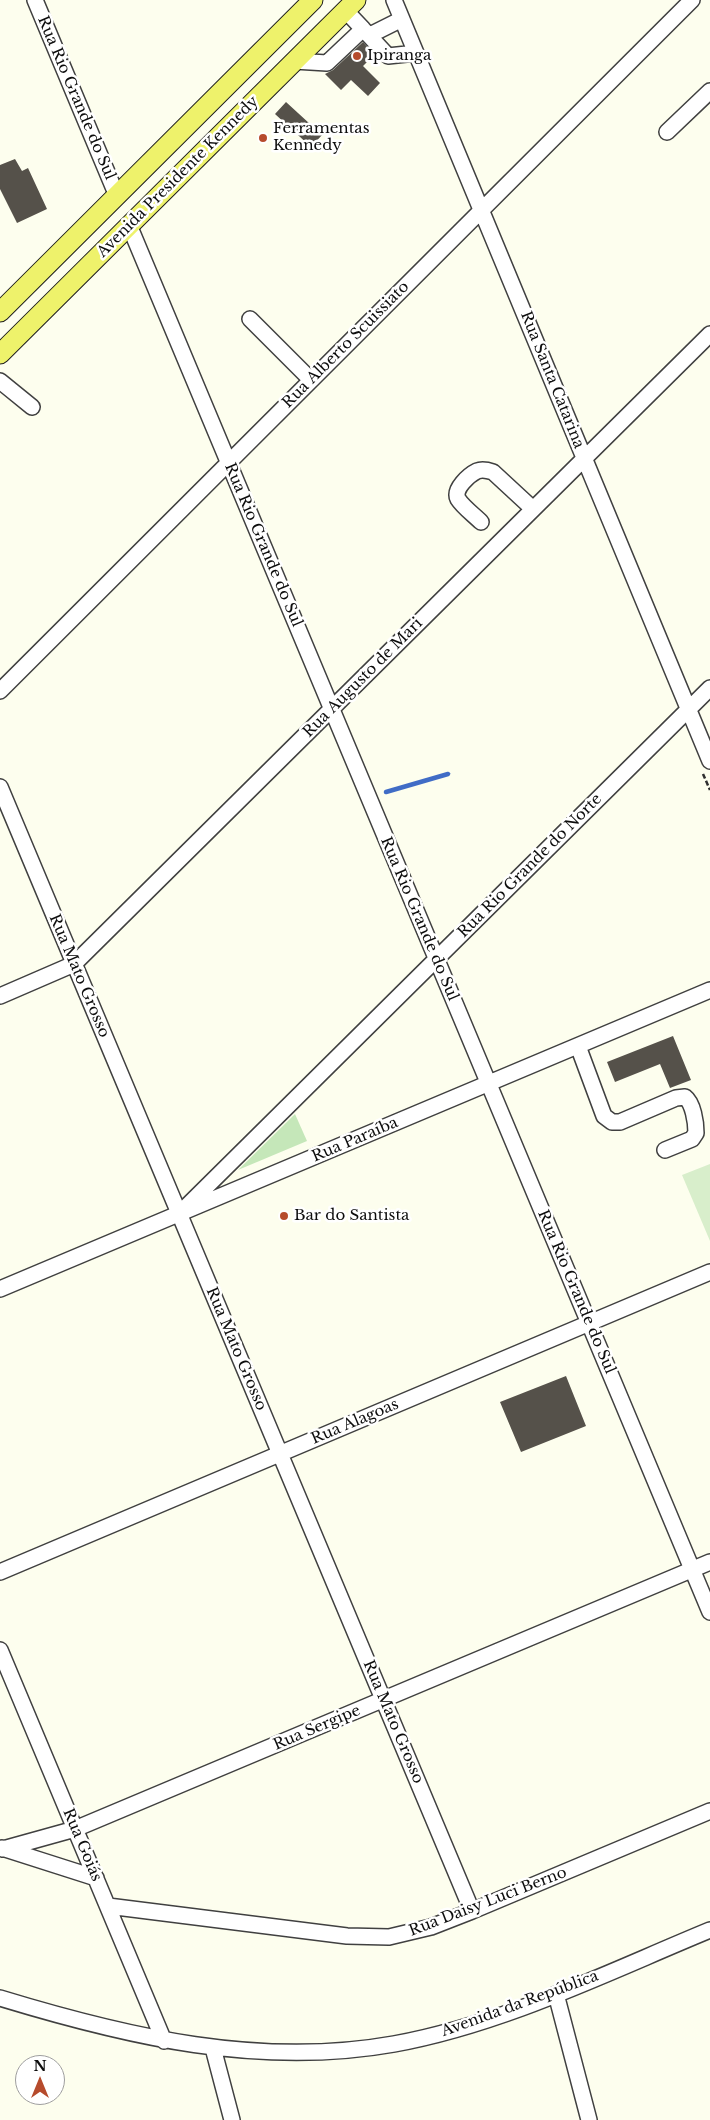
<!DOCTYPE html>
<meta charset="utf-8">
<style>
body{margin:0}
#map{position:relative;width:710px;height:2120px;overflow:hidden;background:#fdfeee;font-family:"Libre Baskerville",serif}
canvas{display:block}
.north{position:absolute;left:15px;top:2055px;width:50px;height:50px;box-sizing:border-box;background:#fff;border:1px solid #9e9e9e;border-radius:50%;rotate:0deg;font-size:14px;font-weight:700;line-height:20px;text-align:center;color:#0d0d0d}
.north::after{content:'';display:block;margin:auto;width:18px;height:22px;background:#b64b2c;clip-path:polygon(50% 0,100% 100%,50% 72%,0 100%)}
</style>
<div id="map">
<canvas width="710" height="2120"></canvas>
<div class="north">N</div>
</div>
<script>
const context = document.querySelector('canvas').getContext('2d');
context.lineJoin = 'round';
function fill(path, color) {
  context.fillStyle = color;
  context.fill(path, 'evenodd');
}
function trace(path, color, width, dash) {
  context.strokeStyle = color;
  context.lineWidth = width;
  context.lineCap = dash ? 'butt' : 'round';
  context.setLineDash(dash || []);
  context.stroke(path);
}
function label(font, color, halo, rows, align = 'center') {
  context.font = font + ' "Libre Baskerville",serif';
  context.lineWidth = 5;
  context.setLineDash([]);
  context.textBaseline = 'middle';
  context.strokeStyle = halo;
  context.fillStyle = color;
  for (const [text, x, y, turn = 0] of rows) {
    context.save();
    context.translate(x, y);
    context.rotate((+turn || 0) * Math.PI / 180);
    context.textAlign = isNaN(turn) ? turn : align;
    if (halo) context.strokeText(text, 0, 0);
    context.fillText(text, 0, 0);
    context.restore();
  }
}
fill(new Path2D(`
 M295,1114L307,1141L238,1170Z`), '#c5e7b9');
fill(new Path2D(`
 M710,1164V1241L682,1175Z`), '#d8eecb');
trace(new Path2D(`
 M386,792L448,774`), '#406cc6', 4.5);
fill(new Path2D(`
 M363,42L374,55L363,66L380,83L368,96L351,80L341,90L325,74L333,70Z
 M286,102L322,135L311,147L275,114Z
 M15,159L22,171L28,168L47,209L17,223L0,189V165Z
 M673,1036L691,1080L670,1088L660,1064L615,1082L607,1062Z
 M566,1376L586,1426L521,1452L500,1402Z`), '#55514a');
const minor = new Path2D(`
 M35,0L117,196
 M394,0L710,761
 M363,29L388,56L416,53
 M370,35L402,19
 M294,61L327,63L363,29L345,10
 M667,132L710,91
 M129,225L710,1612
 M250,319L311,380
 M0,381L32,407
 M481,522C474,515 463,507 458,499C453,489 469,475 477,471C482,469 487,470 493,472L533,509
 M0,691L692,0
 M0,787L472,1911
 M0,996L74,964L710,334
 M578,1046L604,1116L612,1122H620L676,1098L685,1097C693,1103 696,1122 696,1133L692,1139L665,1150
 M186,1207L710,688
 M0,1289L710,990
 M0,1572L710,1272
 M0,1650L164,2041
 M2,1848L96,1878
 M3,1849L75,1829L710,1562
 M108,1906L347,1936L389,1937L431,1927L472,1911L710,1811
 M556,1994L589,2120
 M0,1998C128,2037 260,2068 394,2044C504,2024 608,1972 710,1930
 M213,2048L232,2120`);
const major = new Path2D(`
 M0,312L313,0
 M0,354L356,0`);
trace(minor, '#404040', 18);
trace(major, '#1e1e1e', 21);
trace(new Path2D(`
 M703,774L710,790`), '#2f2f2f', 2.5, [5, 2.5]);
trace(minor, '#fff', 15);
trace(major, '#eef26b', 19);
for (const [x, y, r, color] of [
 [357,56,5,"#b64b2c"],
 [263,138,5,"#b64b2c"],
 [284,1216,5,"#b64b2c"]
]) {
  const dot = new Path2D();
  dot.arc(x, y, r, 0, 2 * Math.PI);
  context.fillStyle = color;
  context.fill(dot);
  trace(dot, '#fff', 2);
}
label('15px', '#0d0d0d', '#fff', [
 ["Ipiranga",367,56],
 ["Ferramentas",273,129],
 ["Kennedy",273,146],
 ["Bar do Santista",294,1216]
], 'left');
label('15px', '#0d0d0d', '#fff', [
 ["Rua Rio Grande do Sul",76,98,67],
 ["Avenida Presidente Kennedy",178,177,-45],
 ["Rua Alberto Scuissiato",346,345,-45],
 ["Rua Santa Catarina",552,380,68],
 ["Rua Rio Grande do Sul",263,545,67],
 ["Rua Augusto de Mari",363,678,-45],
 ["Rua Rio Grande do Norte",530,866,-45],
 ["Rua Rio Grande do Sul",419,919,67],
 ["Rua Mato Grosso",79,976,67],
 ["Rua Paraíba",355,1140,-23],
 ["Rua Rio Grande do Sul",576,1292,67],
 ["Rua Mato Grosso",236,1349,67],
 ["Rua Alagoas",355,1422,-23],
 ["Rua Mato Grosso",393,1722,67],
 ["Rua Sergipe",317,1728,-23],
 ["Rua Goiás",82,1845,67],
 ["Rua Daisy Luci Berno",488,1902,-21],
 ["Avenida da República",520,2004,-20]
]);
</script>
